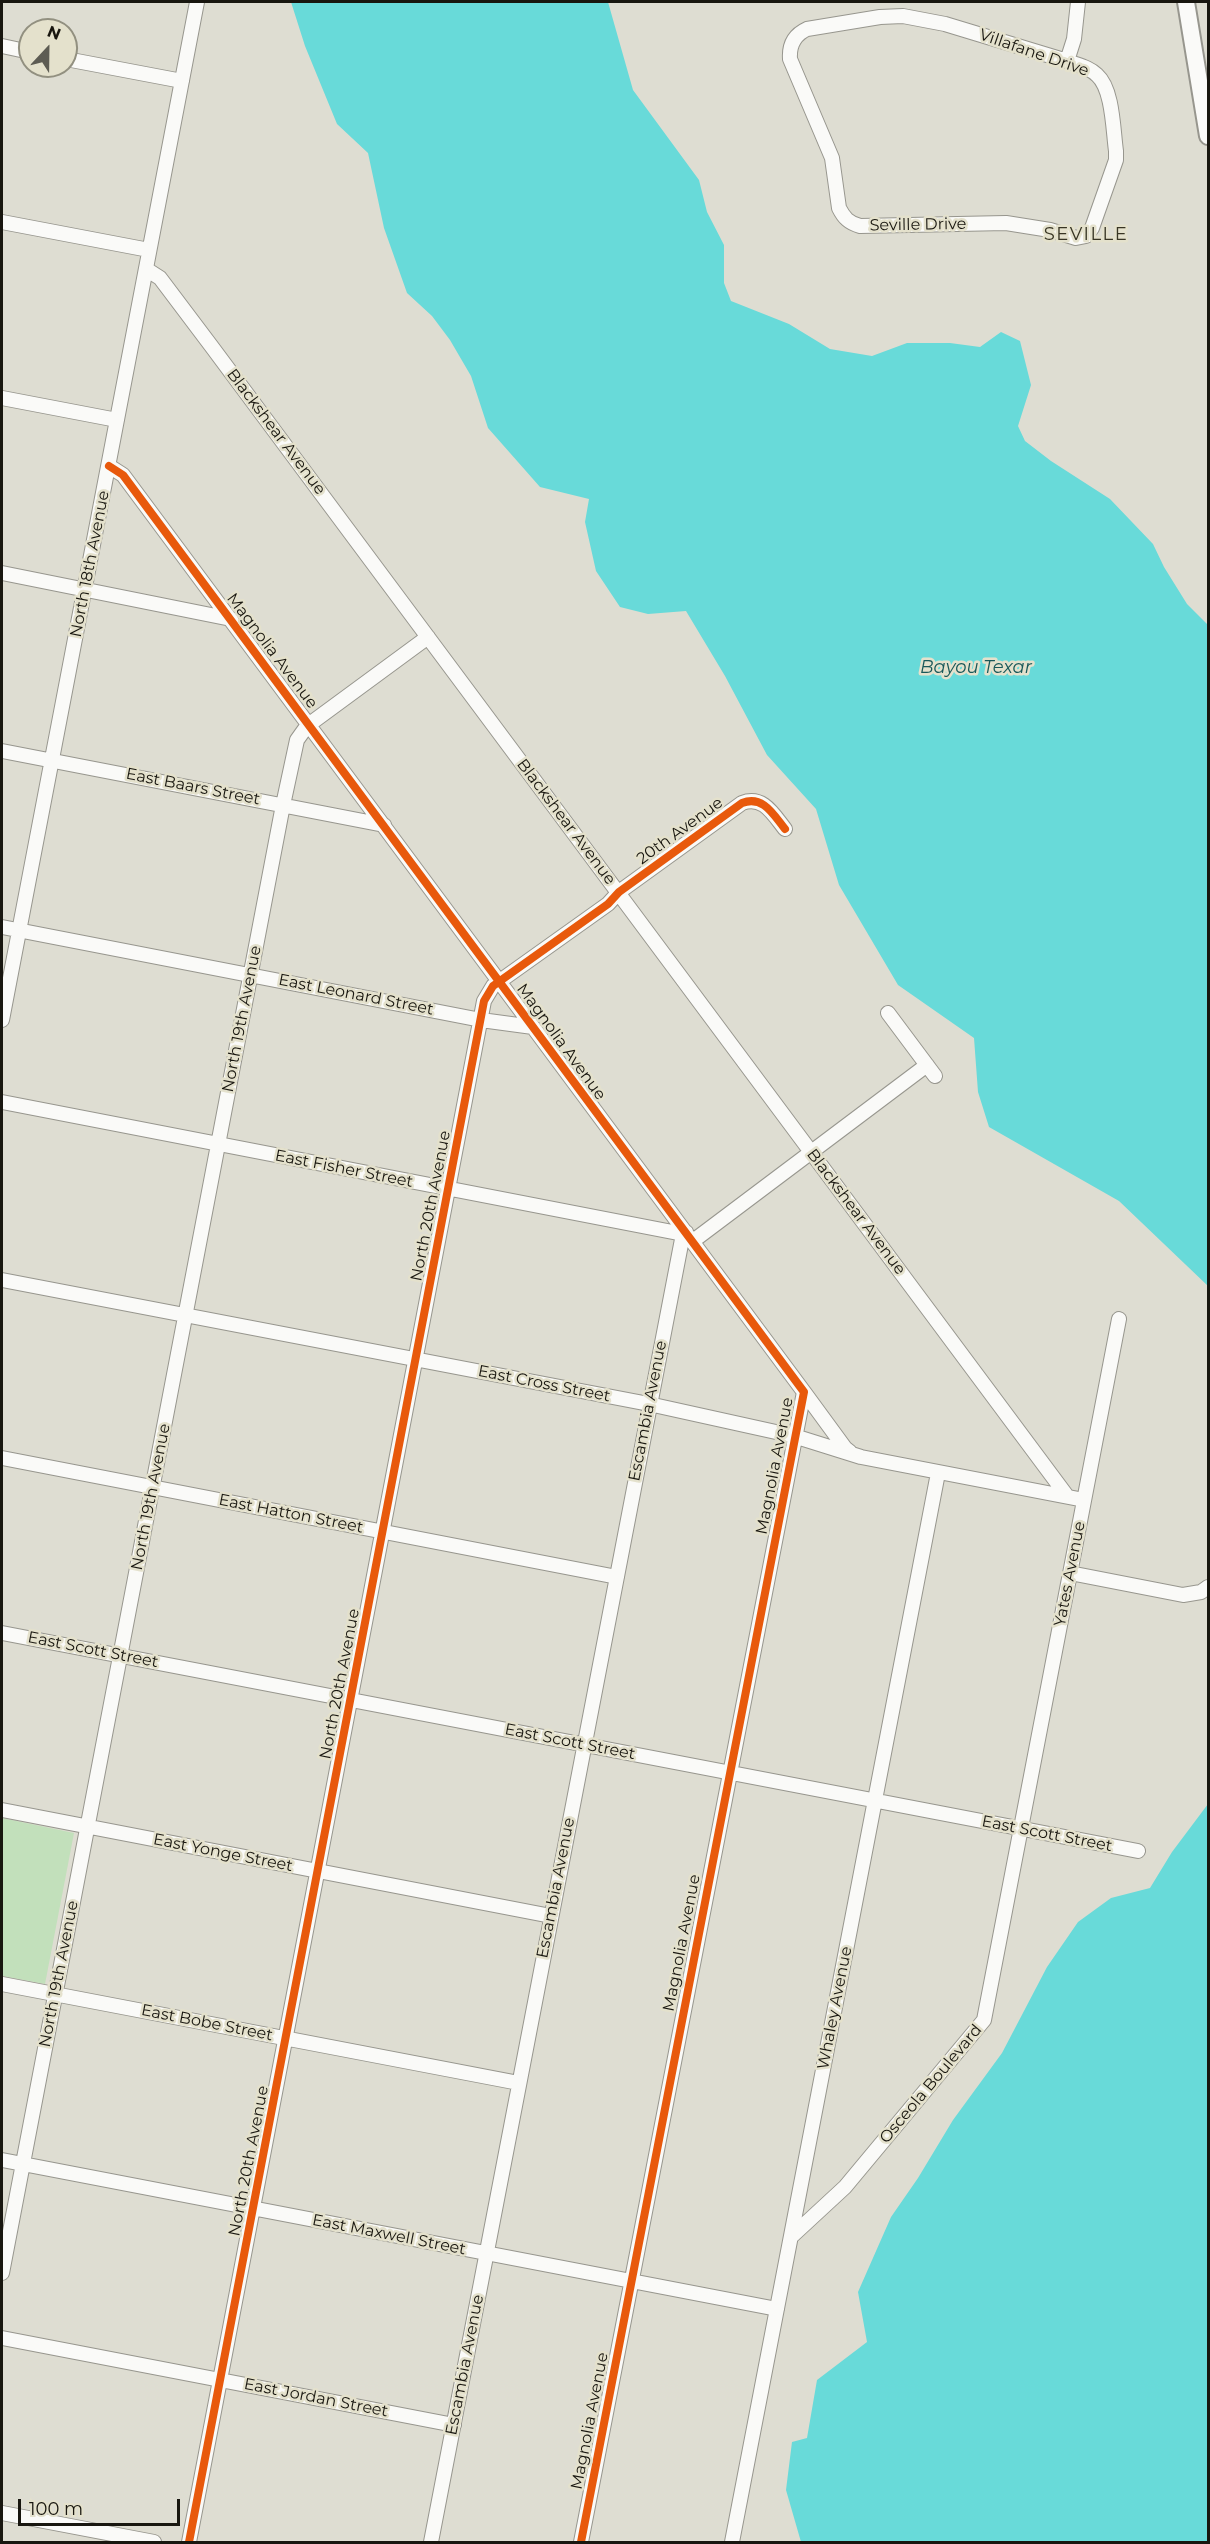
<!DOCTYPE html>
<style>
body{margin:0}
#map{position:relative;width:1210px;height:2544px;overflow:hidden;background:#deddd2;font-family:Montserrat,sans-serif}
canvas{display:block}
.frame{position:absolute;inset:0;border:3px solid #18160f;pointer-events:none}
.north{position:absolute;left:18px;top:18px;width:60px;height:60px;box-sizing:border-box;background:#e4e1cc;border:2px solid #929080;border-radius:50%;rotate:22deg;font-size:16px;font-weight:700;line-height:24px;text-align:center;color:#18160f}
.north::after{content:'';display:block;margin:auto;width:21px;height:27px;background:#5d5c53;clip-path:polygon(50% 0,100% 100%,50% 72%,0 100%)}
.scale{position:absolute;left:18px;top:2499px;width:162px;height:27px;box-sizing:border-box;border:3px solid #18160f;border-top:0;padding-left:8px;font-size:18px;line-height:21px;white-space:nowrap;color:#18160f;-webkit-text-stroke:4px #e4e1cc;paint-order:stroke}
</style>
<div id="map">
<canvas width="1210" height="2544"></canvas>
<div class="frame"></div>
<div class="north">N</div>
<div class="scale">100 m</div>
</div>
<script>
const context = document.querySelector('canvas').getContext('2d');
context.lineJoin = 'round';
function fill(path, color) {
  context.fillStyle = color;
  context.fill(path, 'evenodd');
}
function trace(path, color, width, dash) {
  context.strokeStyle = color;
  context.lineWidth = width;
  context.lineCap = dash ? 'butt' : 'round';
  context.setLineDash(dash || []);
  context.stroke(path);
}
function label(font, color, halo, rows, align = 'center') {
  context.font = font + ' Montserrat,sans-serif';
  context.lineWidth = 5;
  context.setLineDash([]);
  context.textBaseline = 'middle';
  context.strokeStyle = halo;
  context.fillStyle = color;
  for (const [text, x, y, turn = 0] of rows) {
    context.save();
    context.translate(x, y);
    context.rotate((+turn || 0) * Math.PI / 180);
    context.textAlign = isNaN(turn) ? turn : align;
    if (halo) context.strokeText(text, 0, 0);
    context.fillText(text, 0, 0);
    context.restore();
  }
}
fill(new Path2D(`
 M2,1818L74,1833L45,1984L2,1976Z`), '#c2e0bb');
fill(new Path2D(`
 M291,2H608L633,90L699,180L707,212L724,245V283L731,301L789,324L830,349L872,356L907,343H950L980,347L1001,332L1020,341L1031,385L1018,426L1025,441L1051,461L1110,499L1153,544L1164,567L1187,604L1208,625V1286L1119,1201L989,1127L978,1092L974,1038L898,985L839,885L816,809L767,755L725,676L686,611L648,614L620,607L596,571L585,522L589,499L540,487L488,428L471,376L450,340L432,316L407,293L384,228L368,153L337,124L305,46Z
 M1208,1804V2542H801L786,2490L792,2442L807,2438L817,2380L867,2342L858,2292L891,2217L918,2178L953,2120L1002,2053L1047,1967L1078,1922L1111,1898L1150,1888L1172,1852Z`), '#68dad9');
const minor = new Path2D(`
 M903,16L945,24L1067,61C1077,65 1089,67 1097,75C1113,89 1113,130 1116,151V160L1092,228L1086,236L1076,238L1050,230L1006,223L860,226C849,223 844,218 839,208L832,158L790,59C789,45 794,35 807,29L880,17Z
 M2,46L30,52
 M66,59L182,81
 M1067,61L1074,39L1078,2
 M2,222L149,250
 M146,269L160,278L212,347L1067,1496
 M2,398L117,420
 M109,466L123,475L804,1392L581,2542
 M2,573L231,619
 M2,751L384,825
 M2,927L481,1020L533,1027
 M888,1013L935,1076
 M2,1020L197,2
 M2,1102L683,1234L686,1232
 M693,1241L927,1065
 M2,1280L649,1404L794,1436L861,1457L1084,1500
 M804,1392L845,1448L850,1452
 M2,1458L617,1577
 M1070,1573L1183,1595L1201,1592L1208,1587
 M2,1633L1138,1851
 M2,1810L551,1916
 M2,1984L519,2083
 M2,2160L777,2309
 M792,2236L845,2187L984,2020L1119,1319
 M2,2273L283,805L297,740L307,726L428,637
 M2,2338L454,2425
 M2,2513L154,2542
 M189,2542L484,1001L493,986L608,904L619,892L742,803C763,795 773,814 785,829
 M431,2542L683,1234
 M732,2542L938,1473`);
const major = new Path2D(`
 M1186,2L1208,136`);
trace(minor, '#97968e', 16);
trace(major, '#97968e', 20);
trace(minor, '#fafaf8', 14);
trace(major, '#fafaf8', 16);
trace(new Path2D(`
 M109,466L123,475L804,1392L581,2542
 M189,2542L484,1001L493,986L608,904L619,892L742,803C763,795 773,814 785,829`), '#e8590c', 8);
label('16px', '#18160f', '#e4e1cc', [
 ["Villafane Drive",1034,53,19],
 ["Seville Drive",918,225,-1],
 ["Blackshear Avenue",276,432,53],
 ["North 18th Avenue",90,564,-79],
 ["Magnolia Avenue",272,651,53],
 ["East Baars Street",193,787,11],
 ["Blackshear Avenue",566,822,53],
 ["20th Avenue",680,831,-36],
 ["East Leonard Street",356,995,11],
 ["North 19th Avenue",242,1019,-79],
 ["Magnolia Avenue",561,1042,54],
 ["East Fisher Street",344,1169,11],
 ["North 20th Avenue",431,1206,-79],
 ["Blackshear Avenue",856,1212,53],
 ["East Cross Street",544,1384,11],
 ["Escambia Avenue",648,1411,-79],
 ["Magnolia Avenue",775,1466,-79],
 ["North 19th Avenue",151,1497,-79],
 ["East Hatton Street",291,1514,11],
 ["Yates Avenue",1070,1574,-79],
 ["East Scott Street",93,1650,11],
 ["North 20th Avenue",340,1684,-79],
 ["East Scott Street",570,1742,11],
 ["East Scott Street",1047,1834,11],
 ["East Yonge Street",223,1853,11],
 ["Escambia Avenue",556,1888,-79],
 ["Magnolia Avenue",682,1943,-79],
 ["North 19th Avenue",59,1974,-79],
 ["Whaley Avenue",835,2008,-79],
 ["East Bobe Street",207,2023,11],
 ["Osceola Boulevard",931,2084,-50],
 ["North 20th Avenue",249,2161,-79],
 ["East Maxwell Street",389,2235,11],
 ["Escambia Avenue",465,2365,-79],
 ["East Jordan Street",316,2398,11],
 ["Magnolia Avenue",590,2421,-79]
]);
context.letterSpacing = '1.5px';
label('18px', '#383524', '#e4e1cc', [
 ["SEVILLE",1086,235]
]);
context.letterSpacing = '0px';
label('italic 18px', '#185859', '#e4e1cc', [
 ["Bayou Texar",976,668]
]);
</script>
